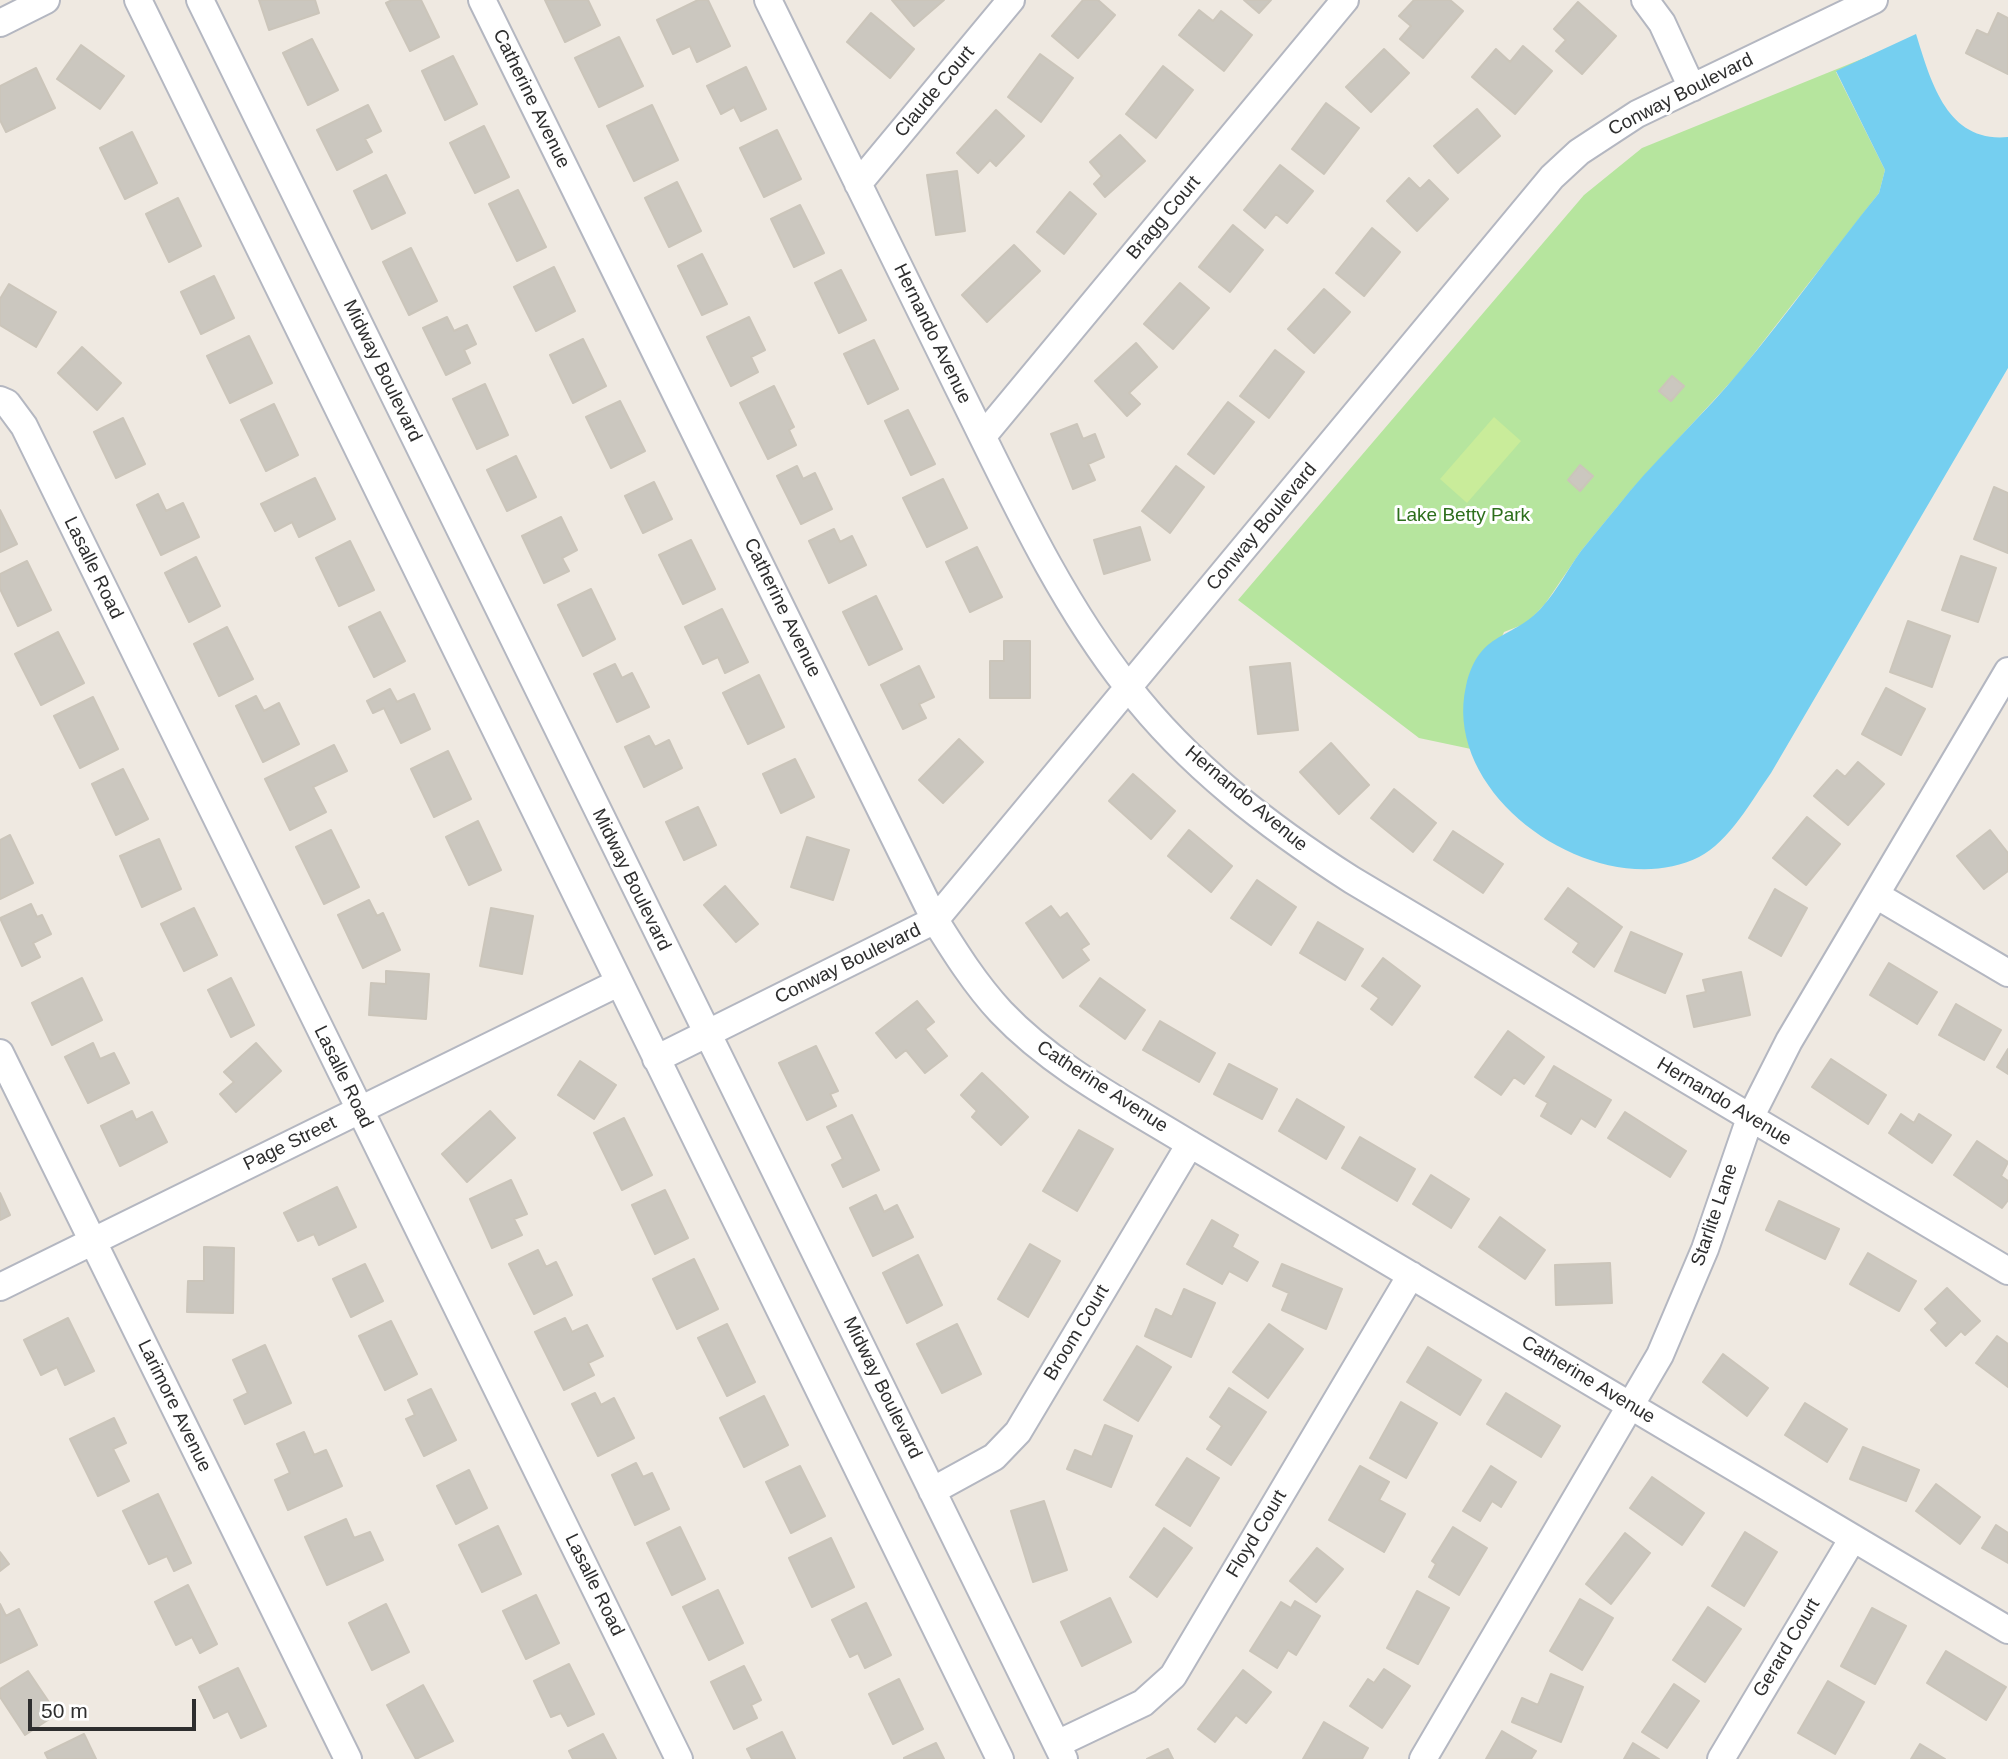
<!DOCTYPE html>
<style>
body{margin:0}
#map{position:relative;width:2008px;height:1759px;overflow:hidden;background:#efe9e1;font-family:Helvetica,sans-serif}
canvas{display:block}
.scale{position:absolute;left:28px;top:1699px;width:168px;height:32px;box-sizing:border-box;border:4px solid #2e2e2e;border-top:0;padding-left:9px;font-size:21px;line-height:24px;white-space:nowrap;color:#2e2e2e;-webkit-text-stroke:5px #fff;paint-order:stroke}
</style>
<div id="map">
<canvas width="2008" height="1759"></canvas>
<div class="scale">50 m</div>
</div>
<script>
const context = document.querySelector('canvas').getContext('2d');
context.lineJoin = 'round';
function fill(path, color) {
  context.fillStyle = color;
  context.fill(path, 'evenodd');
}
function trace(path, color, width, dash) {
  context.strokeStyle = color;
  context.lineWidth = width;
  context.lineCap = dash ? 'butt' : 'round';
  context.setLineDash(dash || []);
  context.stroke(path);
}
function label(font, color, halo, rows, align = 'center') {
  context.font = font + ' Helvetica,sans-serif';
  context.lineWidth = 6;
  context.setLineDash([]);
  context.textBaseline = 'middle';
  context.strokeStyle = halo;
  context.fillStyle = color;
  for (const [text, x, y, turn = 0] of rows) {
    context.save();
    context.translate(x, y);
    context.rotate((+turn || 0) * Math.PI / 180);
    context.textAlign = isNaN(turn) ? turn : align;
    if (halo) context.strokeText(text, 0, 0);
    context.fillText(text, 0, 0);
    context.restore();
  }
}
fill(new Path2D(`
 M1874,54L1836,72L1885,170L1879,193L1738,374L1632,489L1581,551L1545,604L1527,623L1504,632L1465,717L1471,749L1419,738L1238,600L1584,195L1642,148Z`), '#b6e59e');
fill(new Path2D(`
 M1494,417L1521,441L1467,503L1440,479Z`), '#c9ec9a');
fill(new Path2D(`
 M1916,34C1931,82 1947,143 2008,137V368L1771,773C1751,801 1730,841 1699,857C1600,906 1440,799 1466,686C1479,629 1513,641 1543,606C1558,589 1568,569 1581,551C1597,531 1614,511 1630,491C1665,450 1705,413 1739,372C1788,314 1831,252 1879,193L1885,170L1836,71Z`), '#75cff0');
const building = new Path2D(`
 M259,0H315L319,13L269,30Z
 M392,0H421L439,37L410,51L386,3Z
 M545,0H588L600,25L565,42Z
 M698,0H708L730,46L697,62L690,46L673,54L657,20Z
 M892,0H944L914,26Z
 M1083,0H1098L1115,15L1078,58L1052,36Z
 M1244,0H1271L1259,13Z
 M1414,0H1450L1463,11L1423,58L1400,39L1411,26L1399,16Z
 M1578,2L1616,36L1582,74L1556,51L1566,40L1554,29Z
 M1199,10L1213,21L1221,11L1252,35L1224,71L1179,35Z
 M871,13L914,49L890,78L847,42Z
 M1998,13L2008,18V74L1966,53L1977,30L1988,35Z
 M619,37L643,86L599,107L575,58Z
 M312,39L338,90L308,105L283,53Z
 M81,45L124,76L100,109L57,79Z
 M1523,46L1552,71L1515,114L1472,77L1496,49L1510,62Z
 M1384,49L1409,73L1371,112L1346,87Z
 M1040,54L1073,78L1041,122L1008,97Z
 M453,56L477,104L445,120L422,71Z
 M1163,66L1193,90L1156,138L1126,114Z
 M746,67L766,109L741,121L734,107L721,114L707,86Z
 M36,68L55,108L6,132L0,120V86Z
 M1326,103L1359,128L1324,174L1292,149Z
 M368,105L381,131L365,139L372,152L337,170L317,130Z
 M652,105L678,160L634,181L607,126Z
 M1477,109L1500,136L1458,173L1434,146Z
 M996,110L1024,136L996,166L990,160L978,173L957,153Z
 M484,126L509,177L475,193L450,143Z
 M777,130L801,179L764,197L740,148Z
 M132,132L157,183L125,199L100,148Z
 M1120,135L1145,161L1105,197L1094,184L1102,176L1090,162Z
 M1280,165L1313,191L1287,223L1276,214L1265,228L1244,210Z
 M957,171L965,231L936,235L927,175Z
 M386,175L405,213L372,229L354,191Z
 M1409,178L1420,189L1429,180L1448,199L1417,231L1387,201Z
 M677,182L701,231L669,247L645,198Z
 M518,190L546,247L517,261L489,204Z
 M1070,192L1096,214L1064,254L1037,232Z
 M178,198L201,246L169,262L146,214Z
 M800,205L824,253L794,267L771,219Z
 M1233,225L1263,250L1230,292L1199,267Z
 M1372,228L1400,252L1364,296L1336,273Z
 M1014,245L1040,271L987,322L962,295Z
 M411,248L437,301L409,315L383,262Z
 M702,254L727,304L702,315L678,266Z
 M554,267L575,311L536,331L514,287Z
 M841,270L866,320L839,333L815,283Z
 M214,276L234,318L201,334L181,292Z
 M1180,283L1209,308L1173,349L1144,324Z
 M9,284L56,312L36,347L0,325V299Z
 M1324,289L1350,312L1314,353L1288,329Z
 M447,317L454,331L467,325L476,344L464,350L470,363L446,375L423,328Z
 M749,317L765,350L751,357L758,372L731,386L707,337Z
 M249,336L272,383L230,403L207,356Z
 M583,339L606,386L573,403L550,355Z
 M874,340L898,389L868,404L844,354Z
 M1136,343L1157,367L1129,393L1140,404L1127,416L1095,381Z
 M82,347L121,383L97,410L58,373Z
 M1275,350L1304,372L1269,418L1240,396Z
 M1672,376L1684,386L1671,401L1659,391Z
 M485,384L508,435L477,449L453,399Z
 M774,386L794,427L789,430L796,445L768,459L740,403Z
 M620,401L645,451L611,468L586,417Z
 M1228,402L1254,422L1214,474L1188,454Z
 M274,404L298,455L266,471L241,420Z
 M908,410L935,464L911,475L885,421Z
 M123,418L145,464L116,478L94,432Z
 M1077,424L1083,439L1095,434L1104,457L1088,464L1095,480L1073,489L1051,434Z
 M516,456L536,497L507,511L487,470Z
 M1580,465L1593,476L1580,491L1568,480Z
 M797,466L803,479L815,473L832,509L801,524L777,476Z
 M1176,466L1204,487L1170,533L1142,511Z
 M315,478L335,519L299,537L292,522L275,531L261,504Z
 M943,479L967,528L927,547L903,498Z
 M654,482L672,519L643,533L625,496Z
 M1994,487L2008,493V553L1974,539Z
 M158,494L166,511L183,503L199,537L161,555L137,505Z
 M0,510L17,544L0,552Z
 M561,517L577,550L562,558L569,571L544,583L522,536Z
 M1140,527L1150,560L1104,574L1094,540Z
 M834,529L840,542L852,536L866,565L829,583L809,541Z
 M691,540L715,589L683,604L659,555Z
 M350,541L374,590L339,606L316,558Z
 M977,547L1002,597L970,612L946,562Z
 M1961,556L1996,568L1978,622L1942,610Z
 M196,557L220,606L189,622L165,573Z
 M27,561L51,610L18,626L0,589V574Z
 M591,589L615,639L583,656L558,605Z
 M876,596L902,649L869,665L843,612Z
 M722,609L748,662L725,673L718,657L703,664L685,627Z
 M380,612L405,661L374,677L349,627Z
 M1908,621L1950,636L1932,687L1890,672Z
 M227,627L253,679L219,696L194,644Z
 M58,632L84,683L41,705L15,654Z
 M1004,641H1030V698H990V661H1004Z
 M1290,663L1298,730L1258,734L1250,667Z
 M615,664L622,678L632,673L649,707L617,722L594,674Z
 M919,666L934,697L919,704L926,718L903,729L881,685Z
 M759,675L784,727L748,744L723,693Z
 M1886,688L1925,709L1901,755L1862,734Z
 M390,689L397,702L414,694L430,729L401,743L384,708L373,713L367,701Z
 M256,696L264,711L279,703L299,744L263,762L236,706Z
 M93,697L118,749L80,768L54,716Z
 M649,736L655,747L669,740L682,768L644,787L625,747Z
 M959,739L983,762L943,803L919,780Z
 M1331,743L1369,785L1339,814L1300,772Z
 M334,745L347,771L313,787L326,812L290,830L265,779Z
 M448,751L471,799L434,817L411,769Z
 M795,759L814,797L781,813L763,774Z
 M1858,762L1884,784L1848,825L1814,796L1837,770L1845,777Z
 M123,769L148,819L116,835L92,784Z
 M1133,774L1175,811L1151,839L1109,801Z
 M1394,789L1436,823L1413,852L1371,818Z
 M698,807L716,845L684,860L666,822Z
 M1807,817L1840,844L1806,885L1773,858Z
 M478,821L501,870L469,885L446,837Z
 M331,830L359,887L324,904L296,847Z
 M1189,830L1232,866L1211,892L1168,856Z
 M1990,830L2008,853V871L1984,889L1957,856Z
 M1453,831L1503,864L1483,893L1434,860Z
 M10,835L33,883L0,899V840Z
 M807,837L849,850L833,900L791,887Z
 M159,839L181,889L142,907L120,856Z
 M1257,880L1296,907L1271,945L1231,918Z
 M725,886L758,924L736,942L704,905Z
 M1568,888L1622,927L1594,967L1573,952L1579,943L1545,919Z
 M1775,889L1807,908L1781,956L1749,938Z
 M369,900L377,916L383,913L400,950L363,968L338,915Z
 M31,904L37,917L42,915L51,934L33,943L40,957L22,966L0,918Z
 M1051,906L1060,918L1067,913L1089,944L1081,949L1089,960L1063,978L1026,923Z
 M194,908L217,955L184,971L161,924Z
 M491,908L533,916L522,974L480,966Z
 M1318,922L1363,949L1345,980L1300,953Z
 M1631,932L1682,954L1665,993L1615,971Z
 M1383,958L1420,986L1392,1025L1371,1009L1379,998L1362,986Z
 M1889,963L1937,992L1917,1024L1870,995Z
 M386,971L429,974L426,1019L369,1015L371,983L386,984Z
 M1741,972L1750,1015L1694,1027L1687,996L1706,992L1703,980Z
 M82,978L102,1020L52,1045L32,1003Z
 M231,978L254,1025L231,1037L208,990Z
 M1100,978L1145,1010L1125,1039L1080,1006Z
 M917,1001L934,1022L925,1029L947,1056L925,1073L906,1050L896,1058L876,1033Z
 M1956,1004L2001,1030L1984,1060L1939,1035Z
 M1160,1021L1215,1053L1199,1082L1143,1050Z
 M1508,1031L1544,1057L1524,1084L1514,1077L1501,1095L1475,1077Z
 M93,1043L100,1059L114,1053L129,1083L88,1103L65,1057Z
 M256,1043L281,1071L236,1112L220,1094L234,1082L224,1072Z
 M816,1046L838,1091L830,1094L836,1106L807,1120L779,1063Z
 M2008,1049V1074L1997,1067Z
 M1831,1059L1886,1095L1868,1124L1812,1087Z
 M580,1061L616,1085L594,1119L558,1095Z
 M1229,1064L1277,1089L1262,1119L1214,1094Z
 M1554,1066L1611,1100L1595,1127L1581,1118L1571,1134L1541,1116L1548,1103L1536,1096Z
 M982,1073L1028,1117L1001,1145L972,1117L977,1111L961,1095Z
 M1297,1099L1344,1127L1326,1159L1279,1131Z
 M132,1111L136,1120L152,1112L167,1142L120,1166L101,1126Z
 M490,1111L515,1138L467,1182L442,1154Z
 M1625,1112L1686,1151L1670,1177L1608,1138Z
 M1901,1114L1914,1123L1919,1114L1951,1135L1932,1163L1889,1133Z
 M852,1115L879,1170L843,1187L832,1165L843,1159L827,1127Z
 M624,1118L652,1175L622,1190L594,1133Z
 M1079,1130L1113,1149L1077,1211L1043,1191Z
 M1360,1137L1415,1169L1397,1201L1342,1168Z
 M1977,1141L2008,1162L2001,1176L2008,1181V1200L2002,1208L1954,1175Z
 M1431,1175L1469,1199L1451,1228L1413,1204Z
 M511,1180L527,1214L514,1219L522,1235L492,1248L470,1199Z
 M337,1187L356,1227L319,1245L314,1234L298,1241L284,1213Z
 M665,1190L688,1238L655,1254L632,1205Z
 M0,1193L10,1215L0,1220Z
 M876,1195L884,1212L897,1205L913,1237L873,1256L850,1208Z
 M1779,1201L1839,1229L1825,1259L1766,1230Z
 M1500,1217L1545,1250L1525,1279L1479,1247Z
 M1212,1220L1238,1235L1232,1247L1258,1262L1247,1281L1229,1271L1222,1284L1187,1264Z
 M1030,1244L1060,1261L1028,1317L998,1299Z
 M204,1247L234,1248L233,1313L187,1312L188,1281H204Z
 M538,1250L546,1267L556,1262L572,1295L534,1314L509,1264Z
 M1868,1253L1916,1281L1899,1311L1850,1284Z
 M918,1255L942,1305L907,1323L883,1273Z
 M694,1259L718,1309L677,1329L653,1279Z
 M1610,1263L1612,1303L1556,1305L1555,1265Z
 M365,1264L383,1301L351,1317L333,1279Z
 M1282,1264L1342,1289L1326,1329L1282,1310L1289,1293L1273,1286Z
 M1947,1288L1980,1321L1965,1335L1961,1331L1946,1346L1931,1330L1938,1323L1925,1309Z
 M1184,1289L1215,1303L1191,1357L1145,1336L1156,1309L1172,1317Z
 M68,1318L94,1371L65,1385L57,1367L41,1375L24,1340Z
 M565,1318L572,1332L587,1325L603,1356L588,1363L594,1375L564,1390L535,1332Z
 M391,1321L417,1374L385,1390L359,1336Z
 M727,1324L755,1382L727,1396L698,1338Z
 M957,1324L981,1374L942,1393L917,1344Z
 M1269,1324L1303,1349L1268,1398L1233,1372Z
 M1997,1336L2008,1344V1387L1976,1363Z
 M265,1345L291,1403L245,1424L234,1400L248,1393L233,1360Z
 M1137,1346L1171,1367L1138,1421L1104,1400Z
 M1428,1347L1481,1380L1460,1415L1407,1382Z
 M1723,1354L1768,1388L1747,1416L1703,1382Z
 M1229,1388L1266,1412L1231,1465L1207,1449L1222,1426L1210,1417Z
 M431,1389L456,1440L424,1456L406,1419L415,1415L408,1400Z
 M595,1393L601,1405L614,1398L634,1438L598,1456L572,1404Z
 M1506,1393L1560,1426L1541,1457L1487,1424Z
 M764,1396L788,1445L744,1467L720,1418Z
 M1401,1402L1437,1423L1406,1478L1370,1458Z
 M1805,1403L1847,1429L1827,1462L1785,1435Z
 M114,1418L126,1443L113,1449L129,1481L98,1496L70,1439Z
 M1105,1425L1132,1436L1111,1487L1067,1469L1075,1450L1092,1457Z
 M304,1432L314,1455L326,1450L342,1486L288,1510L275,1480L290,1473L277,1444Z
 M1863,1447L1919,1470L1906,1501L1850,1479Z
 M1187,1458L1219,1478L1190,1526L1156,1505Z
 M636,1463L643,1477L652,1473L669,1509L635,1525L612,1475Z
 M800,1466L825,1516L791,1533L766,1482Z
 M1360,1466L1389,1482L1379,1500L1405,1514L1384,1552L1329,1520Z
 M1491,1466L1516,1482L1501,1507L1492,1501L1480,1521L1463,1511Z
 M469,1470L487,1508L456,1524L437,1486Z
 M1652,1477L1704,1513L1682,1545L1630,1508Z
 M1936,1484L1980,1517L1960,1544L1916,1511Z
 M158,1494L191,1563L174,1571L167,1556L149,1564L123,1511Z
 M1044,1501L1067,1570L1033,1582L1011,1511Z
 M346,1519L354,1538L370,1532L383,1560L327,1585L305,1537Z
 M1996,1525L2008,1533V1563L1982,1548Z
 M498,1526L521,1574L482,1592L459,1545Z
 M680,1527L705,1579L672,1595L647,1543Z
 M1453,1527L1487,1548L1459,1595L1429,1577L1436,1564L1432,1561Z
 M1164,1528L1192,1548L1157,1597L1130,1577Z
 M1745,1532L1777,1552L1744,1606L1712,1586Z
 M1625,1533L1650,1553L1611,1604L1586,1584Z
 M831,1538L854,1587L812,1607L789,1558Z
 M1317,1548L1343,1569L1316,1602L1290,1581Z
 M0,1552L9,1564L0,1571Z
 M188,1585L217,1644L200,1653L192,1637L176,1645L155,1602Z
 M718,1590L743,1643L709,1660L683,1607Z
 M1417,1591L1449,1608L1418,1664L1387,1648Z
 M536,1595L559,1643L526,1659L503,1611Z
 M1110,1598L1131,1642L1082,1666L1061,1622Z
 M1580,1599L1613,1618L1582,1670L1550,1651Z
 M1295,1601L1320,1616L1296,1655L1288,1650L1277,1668L1250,1651L1281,1602L1291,1608Z
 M866,1603L891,1655L865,1668L858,1653L850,1657L832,1620Z
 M0,1604L6,1616L19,1609L37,1645L0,1663Z
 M386,1604L409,1652L372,1670L349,1623Z
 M1708,1607L1741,1629L1705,1682L1673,1660Z
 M1872,1608L1906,1626L1875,1684L1841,1666Z
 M1946,1651L2006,1687L1986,1720L1927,1683Z
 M569,1664L594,1714L568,1726L561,1713L551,1717L534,1681Z
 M744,1666L761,1700L751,1705L757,1718L734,1729L711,1682Z
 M238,1668L266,1726L241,1738L228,1711L214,1718L199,1687Z
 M1384,1669L1410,1686L1382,1728L1350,1706L1368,1679L1374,1683Z
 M1243,1670L1271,1692L1246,1723L1236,1715L1215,1742L1198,1729Z
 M28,1671L57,1714L25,1735L0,1697V1689Z
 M1551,1674L1583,1687L1561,1742L1512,1722L1522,1698L1538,1705Z
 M899,1679L923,1729L893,1744L869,1694Z
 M1828,1681L1864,1702L1835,1754L1798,1733Z
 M1674,1684L1699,1701L1667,1748L1642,1732Z
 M423,1685L453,1741L416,1759L387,1705Z
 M1324,1722L1368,1748L1362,1759H1303Z
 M1502,1731L1536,1751L1531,1759H1486Z
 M782,1732L795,1759H752L747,1749Z
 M84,1734L96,1759H48L45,1753Z
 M603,1734L616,1759H573L569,1751Z
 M936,1743L944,1759H904V1758Z
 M1633,1743L1659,1759H1624Z
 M1920,1744L1945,1759H1911Z
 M1168,1749L1173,1759H1147Z`);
fill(building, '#cbc7bf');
trace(building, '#cbc5ba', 2);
const minor = new Path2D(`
 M138,0L1000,1759
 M200,0L1064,1759
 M482,0L935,920C955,952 975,984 1001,1012C1054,1068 1125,1104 1190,1144L2008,1630
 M768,0C831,129 895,258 958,387C1009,489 1057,597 1128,687C1188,765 1269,827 1352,880L2008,1271
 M1645,0L1662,23L1692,88
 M0,23L46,0
 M858,184L1011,0
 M0,400L7,403L24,426L679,1759
 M983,436L1345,0
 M1876,895L2008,973
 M0,1053L348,1759
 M656,1059L935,920L1552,177L1579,152L1637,114L1874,0
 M0,1287L618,983
 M932,1491L994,1457L1018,1432L1190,1144
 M1057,1744L1143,1703L1173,1676L1411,1275
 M1423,1759L1660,1355L1705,1249L1750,1118L1789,1041L2008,671
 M1721,1759L1853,1538`);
trace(minor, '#b4b7c1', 30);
trace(minor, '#fff', 26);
label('19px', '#2e2e2e', '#fff', [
 ["Claude Court",935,92,-50],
 ["Conway Boulevard",1681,95,-27],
 ["Catherine Avenue",531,99,64],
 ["Bragg Court",1164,218,-50],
 ["Hernando Avenue",932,334,64],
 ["Midway Boulevard",382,371,64],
 ["Conway Boulevard",1262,527,-50],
 ["Lasalle Road",93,568,64],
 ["Catherine Avenue",782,608,64],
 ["Hernando Avenue",1246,799,40],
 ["Midway Boulevard",631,880,64],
 ["Conway Boulevard",848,964,-26],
 ["Lasalle Road",343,1077,64],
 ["Catherine Avenue",1102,1087,33],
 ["Hernando Avenue",1724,1102,31],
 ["Page Street",290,1144,-26],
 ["Starlite Lane",1715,1215,-71],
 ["Broom Court",1077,1333,-59],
 ["Catherine Avenue",1588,1380,31],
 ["Midway Boulevard",882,1388,64],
 ["Larimore Avenue",174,1406,64],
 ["Floyd Court",1257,1534,-59],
 ["Lasalle Road",594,1585,64],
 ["Gerard Court",1787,1648,-59]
]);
label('19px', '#2c6e1b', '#fff', [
 ["Lake Betty Park",1463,516]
]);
</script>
